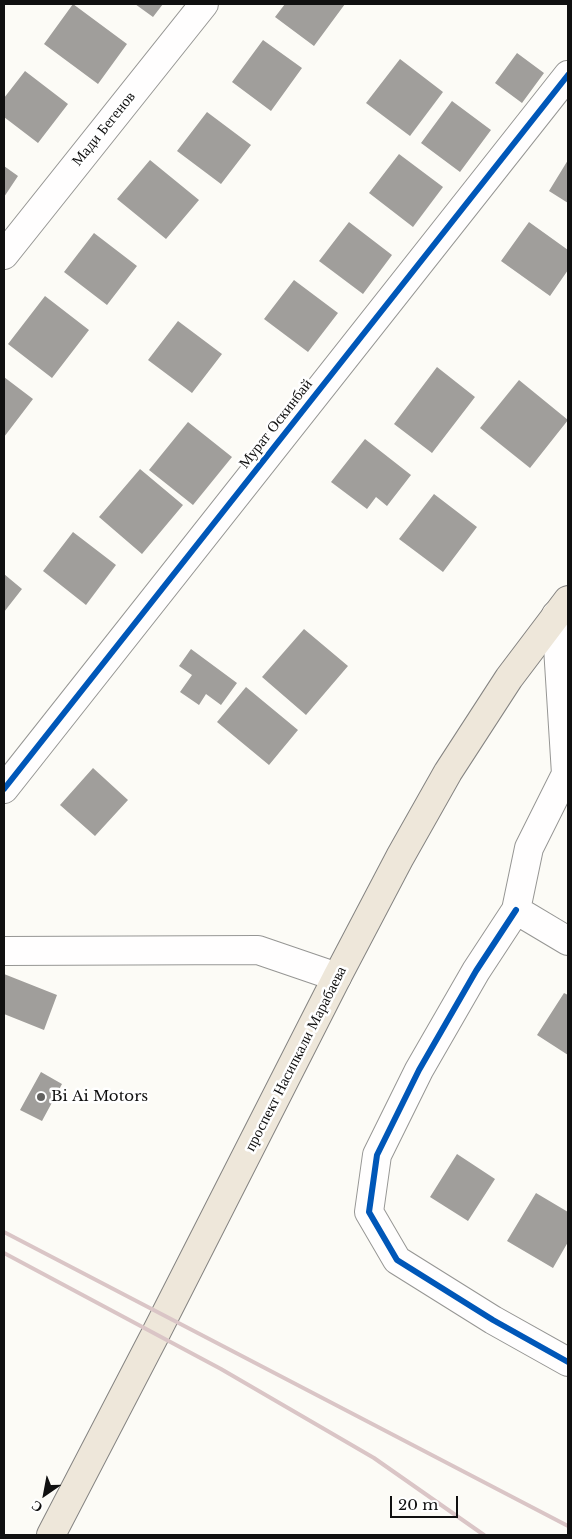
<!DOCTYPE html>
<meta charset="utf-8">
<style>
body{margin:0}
#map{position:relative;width:572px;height:1539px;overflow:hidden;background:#fcfbf6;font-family:"Libre Baskerville",serif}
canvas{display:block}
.frame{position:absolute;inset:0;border:5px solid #101010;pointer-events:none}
.north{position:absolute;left:20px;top:1469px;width:50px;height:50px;-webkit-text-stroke:4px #fff;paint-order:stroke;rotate:213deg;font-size:14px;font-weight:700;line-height:20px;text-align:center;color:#101010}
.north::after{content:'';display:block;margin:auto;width:18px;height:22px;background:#101010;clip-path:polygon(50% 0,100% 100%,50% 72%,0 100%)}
.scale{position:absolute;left:390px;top:1496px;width:68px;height:22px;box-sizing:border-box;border:2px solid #101010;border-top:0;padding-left:6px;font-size:15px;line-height:18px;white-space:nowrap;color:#101010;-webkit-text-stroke:4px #fff;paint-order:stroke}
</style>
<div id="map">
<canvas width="572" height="1539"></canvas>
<div class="frame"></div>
<div class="north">С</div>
<div class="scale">20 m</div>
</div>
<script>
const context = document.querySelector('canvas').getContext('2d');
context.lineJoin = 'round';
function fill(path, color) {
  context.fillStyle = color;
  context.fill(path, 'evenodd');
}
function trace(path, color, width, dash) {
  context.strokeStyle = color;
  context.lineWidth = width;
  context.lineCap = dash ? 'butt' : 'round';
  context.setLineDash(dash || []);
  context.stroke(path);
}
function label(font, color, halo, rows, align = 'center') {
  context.font = font + ' "Libre Baskerville",serif';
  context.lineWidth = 5;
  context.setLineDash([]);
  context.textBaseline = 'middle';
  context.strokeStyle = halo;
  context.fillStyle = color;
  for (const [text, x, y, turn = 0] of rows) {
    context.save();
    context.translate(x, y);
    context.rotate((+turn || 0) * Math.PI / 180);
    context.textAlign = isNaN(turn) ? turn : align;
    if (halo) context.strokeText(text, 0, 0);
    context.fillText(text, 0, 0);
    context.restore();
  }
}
fill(new Path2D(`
 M73,4L127,44L98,84L44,44Z
 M135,4H163L153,17Z
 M285,4H345L314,46L275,17Z
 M263,40L302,68L271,111L232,82Z
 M517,53L544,73L522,103L495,83Z
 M400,59L443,92L410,136L366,103Z
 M25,71L68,104L38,143L4,117V98Z
 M452,101L491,130L460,172L421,143Z
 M207,112L251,145L221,184L177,151Z
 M399,154L443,187L413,227L369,193Z
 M150,160L199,200L166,239L117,199Z
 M568,160V203L549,191Z
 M4,166L18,176L4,197Z
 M349,222L392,255L363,294L319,261Z
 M529,222L568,250V270L550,296L501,261Z
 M94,233L137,266L107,305L64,272Z
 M294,280L338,313L308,352L264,319Z
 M45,296L89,330L52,378L8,344Z
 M178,321L222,354L192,393L148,360Z
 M437,367L475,397L432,453L394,424Z
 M4,377L33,399L4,437Z
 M519,380L568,420L530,468L480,428Z
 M188,422L232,457L193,505L149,470Z
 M365,439L411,475L387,506L376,497L367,509L331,482Z
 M140,469L183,505L142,554L99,517Z
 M434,494L477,527L443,572L399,539Z
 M73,532L116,565L86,605L43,571Z
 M4,574L22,589L4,612Z
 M304,629L348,666L306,715L262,677Z
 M191,649L237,683L221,705L206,694L199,705L180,692L192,675L179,666Z
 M246,687L298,730L269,765L217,722Z
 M93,768L128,800L95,836L60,805Z
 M4,974L57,995L44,1030L4,1014Z
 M564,993L568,995V1055L537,1035Z
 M41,1072L62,1084L42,1121L20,1110Z
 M457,1154L495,1179L468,1221L430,1197Z
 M536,1193L568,1212V1242L553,1268L507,1241Z`), '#a09e9b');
const minor = new Path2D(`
 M4,255L204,4
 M556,615L566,774L529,848L516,910L568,941
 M4,789L568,75
 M516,910L476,971L419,1070L377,1155L369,1212L397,1260L493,1320L568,1362
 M4,951L258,950L337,977`);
const major = new Path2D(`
 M51,1535L156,1333L337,977L400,857L448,772L509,678L568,600`);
trace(minor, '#969694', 30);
trace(major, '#848381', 30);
trace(minor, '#fffefe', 28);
trace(major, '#eee7da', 28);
trace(new Path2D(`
 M4,1232L568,1526
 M4,1253L221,1369L374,1458L484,1535`), '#dac5c6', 4);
trace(new Path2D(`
 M4,789L568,75
 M516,910L476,971L419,1070L377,1155L369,1212L397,1260L493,1320L568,1362`), '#0057b8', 6);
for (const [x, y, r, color] of [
 [41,1097,5,"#636260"]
]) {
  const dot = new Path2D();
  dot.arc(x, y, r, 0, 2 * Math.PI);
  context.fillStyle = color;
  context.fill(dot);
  trace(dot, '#fff', 2);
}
label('15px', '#101010', '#fff', [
 ["Мади Бегенов",104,129,-51],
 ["Мурат Оскинбай",276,424,-52],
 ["проспект Насипкали Марабаева",296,1059,-63]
]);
label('15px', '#101010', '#fff', [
 ["Bi Ai Motors",51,1097]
], 'left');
</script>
